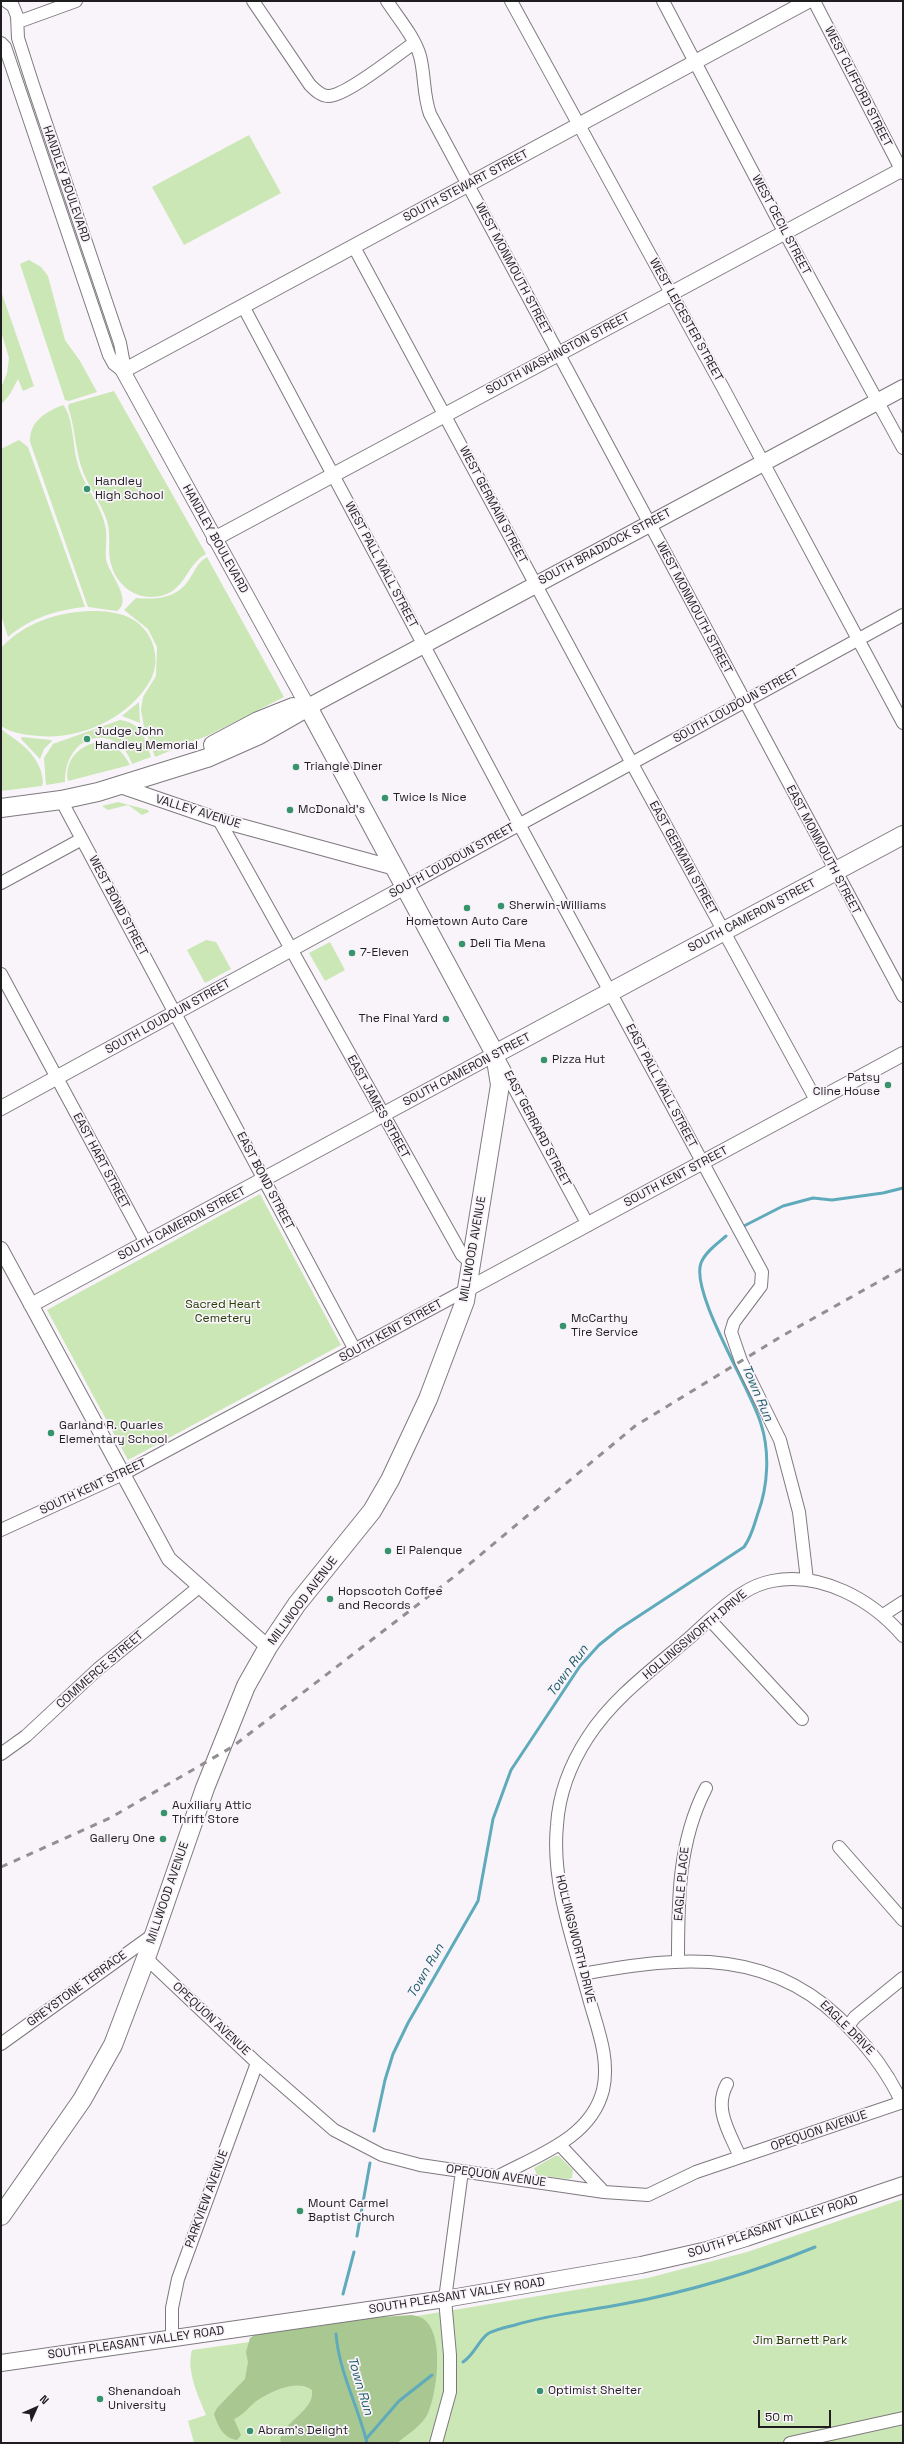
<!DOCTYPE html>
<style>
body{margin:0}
#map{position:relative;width:904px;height:2444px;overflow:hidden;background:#f9f4fa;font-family:"Space Grotesk",sans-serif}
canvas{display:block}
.frame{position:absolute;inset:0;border:2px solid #1f1d1f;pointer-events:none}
.north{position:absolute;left:16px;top:2388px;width:40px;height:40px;-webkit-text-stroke:3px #f9f4fa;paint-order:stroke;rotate:45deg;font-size:11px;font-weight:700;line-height:16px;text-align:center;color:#1f1d1f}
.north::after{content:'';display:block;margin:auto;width:14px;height:18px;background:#1f1d1f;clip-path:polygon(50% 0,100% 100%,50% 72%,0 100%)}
.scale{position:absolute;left:758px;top:2410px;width:73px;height:18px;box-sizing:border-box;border:2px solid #1f1d1f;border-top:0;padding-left:5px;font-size:12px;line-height:14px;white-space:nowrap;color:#1f1d1f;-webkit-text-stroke:3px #f9f4fa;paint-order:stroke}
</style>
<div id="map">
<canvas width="904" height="2444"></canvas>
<div class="frame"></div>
<div class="north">N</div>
<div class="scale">50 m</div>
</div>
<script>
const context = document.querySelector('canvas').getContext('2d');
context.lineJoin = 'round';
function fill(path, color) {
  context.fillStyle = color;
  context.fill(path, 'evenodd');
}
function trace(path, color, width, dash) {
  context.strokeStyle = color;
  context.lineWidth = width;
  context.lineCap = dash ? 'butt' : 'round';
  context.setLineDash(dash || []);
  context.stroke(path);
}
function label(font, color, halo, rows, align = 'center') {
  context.font = font + ' "Space Grotesk",sans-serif';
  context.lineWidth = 3.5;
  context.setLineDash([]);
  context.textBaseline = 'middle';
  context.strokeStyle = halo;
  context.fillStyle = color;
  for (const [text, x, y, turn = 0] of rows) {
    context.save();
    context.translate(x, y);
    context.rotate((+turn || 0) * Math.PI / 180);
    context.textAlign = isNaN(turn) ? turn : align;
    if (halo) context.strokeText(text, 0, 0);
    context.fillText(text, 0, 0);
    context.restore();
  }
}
fill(new Path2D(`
 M249,135L281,193L184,245L152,187Z
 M29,260L41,267L48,276L65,340L80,361L97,392L69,401L65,400L20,264Z
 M1,291L34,386L23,391L18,379L10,394L1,405V388L7,373L9,358L1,331Z
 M114,391L206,554C187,564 186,588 164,595C138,603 115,586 110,560C108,547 111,534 107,521C101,502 87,486 81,466C75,447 75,427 68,407L69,404Z
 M63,405C73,415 73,447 77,461C82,484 100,502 105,525C108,536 105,547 106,559C108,573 134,600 117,611L88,607L30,442C29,422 45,412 63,405Z
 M19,440L28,447L85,607C57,610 30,618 8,637L1,615V449Z
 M207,557L284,697L209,735L155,757L144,727L141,710L143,697L156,676L157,647L148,629L124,610L136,598C158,600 178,598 190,578C196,569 198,562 207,557Z
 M92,611C104,611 117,612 128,617C152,627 163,659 150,681C129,718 80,740 39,736C25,735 12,733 1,726V648C25,622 58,612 92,611Z
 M139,702L140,723L122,716L123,715Z
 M120,720C142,723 145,738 151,757L132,764C119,723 65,731 65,782L46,785L44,758L53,744Z
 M1,729C18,742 33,749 41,771C42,776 44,782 42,786L1,791Z
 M22,737L51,740L52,741L44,749L40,759L21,739Z
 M94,743C111,741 122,749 130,765L68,781C64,763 77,747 94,743Z
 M118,802L148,810L149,812L142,815L128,805L108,810L102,806Z
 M206,940L216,942L231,969L205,983L187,950Z
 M330,942L345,970L325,981L309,953Z
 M260,1194L341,1345L128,1460L47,1310Z
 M555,2156H559L573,2170L572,2178L568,2179L537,2175L534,2168Z
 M903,2199V2443H194L188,2421L206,2415C198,2395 186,2371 192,2350L307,2334L648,2278L747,2252Z`), '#cbe7b5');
fill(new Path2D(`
 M412,2315C417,2316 422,2317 426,2321C444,2339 437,2392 428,2413C422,2426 408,2434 397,2443H282L280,2440C284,2420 315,2411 312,2390C297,2378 267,2393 254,2403C247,2409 243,2415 234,2419L241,2435L237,2440C223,2438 218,2426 214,2414L217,2408L245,2379L248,2362L246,2352L250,2338L259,2332L320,2326L365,2318Z`), '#a9c791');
trace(new Path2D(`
 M740,1228L783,1206L813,1198L832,1200L883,1193L903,1188
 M374,2131L385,2080L393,2054L408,2023L478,1901L493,1819L511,1770L580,1666L599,1645L619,1629L744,1547C752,1536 754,1525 758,1513C768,1486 770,1452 761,1424C751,1389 690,1293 701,1263C705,1252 718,1243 726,1236
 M357,2236L370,2163
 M343,2294L354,2252
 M336,2334C339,2372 358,2406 367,2443
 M463,2362C475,2354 479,2339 489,2333C497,2329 507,2327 515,2325C551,2314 587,2311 623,2304C688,2292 754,2272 815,2247
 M366,2439L399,2401L432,2375`), '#5fabbc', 3);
const minor = new Path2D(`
 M253,1L310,85C315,90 321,96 328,96C345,97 398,54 414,43
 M387,1C398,18 414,36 420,56C425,75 423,95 430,114L903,996
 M511,1L722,386L903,723
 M663,1L779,222L903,448
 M814,1L903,173
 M18,22L76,1
 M1,43L5,47L109,355L114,364L123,371V359L120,343L32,82L18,38L17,16L13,6L6,1
 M354,247L636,771L816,1100
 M243,306L519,824L762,1272L761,1286L734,1322L731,1332L741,1361L780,1440L799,1512L807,1580
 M61,800L355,1350
 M219,820L462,1255L470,1262
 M1,883L82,839
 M405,887L903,615
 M1,974L146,1243
 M498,1058L588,1225
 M1,1530L123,1474L466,1290
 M883,1615L903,1602
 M710,1620L802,1719
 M1,1754L26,1736L98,1669L199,1587
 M839,1847L903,1920
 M146,1958L257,2063L334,2130L382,2155L420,2165L604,2192L648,2195L696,2172L903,2102
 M678,1960C678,1900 678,1842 706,1788
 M583,1974C685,1955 776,1947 852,2031C873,2053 889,2075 902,2103
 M848,2026L855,2017L903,1978
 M1,2044L154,1934
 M727,2084C713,2109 730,2133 740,2157
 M560,2145L604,2192
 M499,2176C538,2155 591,2138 603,2090C610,2060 598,2030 590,2002C575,1945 551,1885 557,1825C559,1794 571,1763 588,1737C613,1698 653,1669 688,1639C705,1624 723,1605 743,1593C752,1587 762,1583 772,1581C821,1571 872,1600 903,1636
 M172,2338V2308L178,2279L257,2063
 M436,2443L450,2392V2355L445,2299L462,2171
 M790,2443L903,2418`);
const tertiary = new Path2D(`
 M214,539L903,169
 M308,707L123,371L808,1
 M120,786L219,820L395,868
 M1,1108L405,887
 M1,1249L169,1559L268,1647
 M466,1290L903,1054
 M31,1305L495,1054`);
const secondary = new Path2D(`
 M308,707L903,388
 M1,2363L445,2299L641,2265L707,2250L746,2238L903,2185`);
const primary = new Path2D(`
 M213,745L258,721L293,707
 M1,808L61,800L98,792L207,758L259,735L308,707
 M495,1054L903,835
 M1,2216L82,2100L113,2045L146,1958L205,1788L246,1686L268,1647L297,1604L372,1511L390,1480L428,1399L465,1301L500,1085L495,1054L308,707`);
trace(minor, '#7e797e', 14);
trace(tertiary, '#7e797e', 16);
trace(secondary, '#7e797e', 18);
trace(primary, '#7e797e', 20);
trace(minor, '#fff', 12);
trace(tertiary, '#fff', 14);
trace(secondary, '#fff', 16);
trace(primary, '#fff', 18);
trace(new Path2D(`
 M1,1867L110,1818L232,1747L455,1576L635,1426L782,1336L903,1268`), '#928e92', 3, [7, 7]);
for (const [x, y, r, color] of [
 [87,489,4,"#36936b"],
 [87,739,4,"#36936b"],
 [296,767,4,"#36936b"],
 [385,798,4,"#36936b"],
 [290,810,4,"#36936b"],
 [501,906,4,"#36936b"],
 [467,908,4,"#36936b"],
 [462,944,4,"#36936b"],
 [352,953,4,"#36936b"],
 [446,1019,4,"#36936b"],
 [544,1060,4,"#36936b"],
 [888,1085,4,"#36936b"],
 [563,1326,4,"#36936b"],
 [51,1433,4,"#36936b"],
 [388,1551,4,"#36936b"],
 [330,1599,4,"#36936b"],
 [164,1813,4,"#36936b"],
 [163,1839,4,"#36936b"],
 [300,2211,4,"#36936b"],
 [540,2391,4,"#36936b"],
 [100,2399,4,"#36936b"],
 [250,2431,4,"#36936b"]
]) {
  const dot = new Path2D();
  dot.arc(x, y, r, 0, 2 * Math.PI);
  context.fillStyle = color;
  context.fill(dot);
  trace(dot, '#f9f4fa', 1.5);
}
label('12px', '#1f1d1f', '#f9f4fa', [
 ["WEST CLIFFORD STREET",858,87,63],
 ["HANDLEY BOULEVARD",66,184,71],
 ["SOUTH STEWART STREET",466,186,-28],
 ["WEST CECIL STREET",781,225,62],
 ["WEST MONMOUTH STREET",513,269,62],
 ["WEST LEICESTER STREET",686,320,61],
 ["SOUTH WASHINGTON STREET",558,354,-28],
 ["WEST GERMAIN STREET",493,505,62],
 ["HANDLEY BOULEVARD",215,539,61],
 ["SOUTH BRADDOCK STREET",605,547,-28],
 ["WEST PALL MALL STREET",381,565,62],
 ["WEST MONMOUTH STREET",694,608,62],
 ["SOUTH LOUDOUN STREET",736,706,-29],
 ["VALLEY AVENUE",198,812,17],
 ["EAST MONMOUTH STREET",823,850,62],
 ["EAST GERMAIN STREET",683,858,61],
 ["SOUTH LOUDOUN STREET",452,861,-29],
 ["WEST BOND STREET",118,906,62],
 ["SOUTH CAMERON STREET",752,916,-28],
 ["SOUTH LOUDOUN STREET",168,1017,-29],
 ["SOUTH CAMERON STREET",467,1070,-28],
 ["EAST PALL MALL STREET",661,1086,62],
 ["EAST JAMES STREET",378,1107,61],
 ["EAST GERRARD STREET",537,1129,62],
 ["EAST HART STREET",101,1161,62],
 ["SOUTH KENT STREET",676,1177,-28],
 ["EAST BOND STREET",265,1181,62],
 ["SOUTH CAMERON STREET",182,1224,-28],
 ["MILLWOOD AVENUE",473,1249,-80],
 ["SOUTH KENT STREET",391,1331,-29],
 ["SOUTH KENT STREET",93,1487,-25],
 ["MILLWOOD AVENUE",303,1601,-53],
 ["HOLLINGSWORTH DRIVE",695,1635,-40],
 ["COMMERCE STREET",100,1670,-41],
 ["EAGLE PLACE",682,1884,-85],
 ["MILLWOOD AVENUE",168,1893,-71],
 ["HOLLINGSWORTH DRIVE",575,1939,76],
 ["GREYSTONE TERRACE",77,1989,-36],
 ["OPEQUON AVENUE",211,2019,43],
 ["EAGLE DRIVE",847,2028,45],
 ["OPEQUON AVENUE",819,2131,-19],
 ["OPEQUON AVENUE",496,2176,8],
 ["PARKVIEW AVENUE",207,2199,-70],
 ["SOUTH PLEASANT VALLEY ROAD",773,2227,-18],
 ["SOUTH PLEASANT VALLEY ROAD",457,2296,-9],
 ["SOUTH PLEASANT VALLEY ROAD",136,2343,-8]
]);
label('12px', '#1f1d1f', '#f9f4fa', [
 ["Handley",95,482],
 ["High School",95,496],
 ["Judge John",95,732],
 ["Handley Memorial",95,746],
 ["Triangle Diner",304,767],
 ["Twice Is Nice",393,798],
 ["McDonald's",298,810],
 ["Sherwin-Williams",509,906],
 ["Hometown Auto Care",467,922,"center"],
 ["Deli Tia Mena",470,944],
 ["7-Eleven",360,953],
 ["The Final Yard",438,1019,"right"],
 ["Pizza Hut",552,1060],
 ["Patsy",880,1078,"right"],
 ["Cline House",880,1092,"right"],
 ["McCarthy",571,1319],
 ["Tire Service",571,1333],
 ["Garland R. Quarles",59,1426],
 ["Elementary School",59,1440],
 ["El Palenque",396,1551],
 ["Hopscotch Coffee",338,1592],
 ["and Records",338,1606],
 ["Auxiliary Attic",172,1806],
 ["Thrift Store",172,1820],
 ["Gallery One",155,1839,"right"],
 ["Mount Carmel",308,2204],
 ["Baptist Church",308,2218],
 ["Optimist Shelter",548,2391],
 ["Shenandoah",108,2392],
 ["University",108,2406],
 ["Abram's Delight",258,2431]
], 'left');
label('12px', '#243e03', '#f9f4fa', [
 ["Sacred Heart",223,1305],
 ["Cemetery",223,1319],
 ["Jim Barnett Park",800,2341]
]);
label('italic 13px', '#1d5c69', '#f9f4fa', [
 ["Town Run",757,1393,67],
 ["Town Run",568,1671,-54],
 ["Town Run",426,1971,-60],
 ["Town Run",360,2386,73]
]);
</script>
